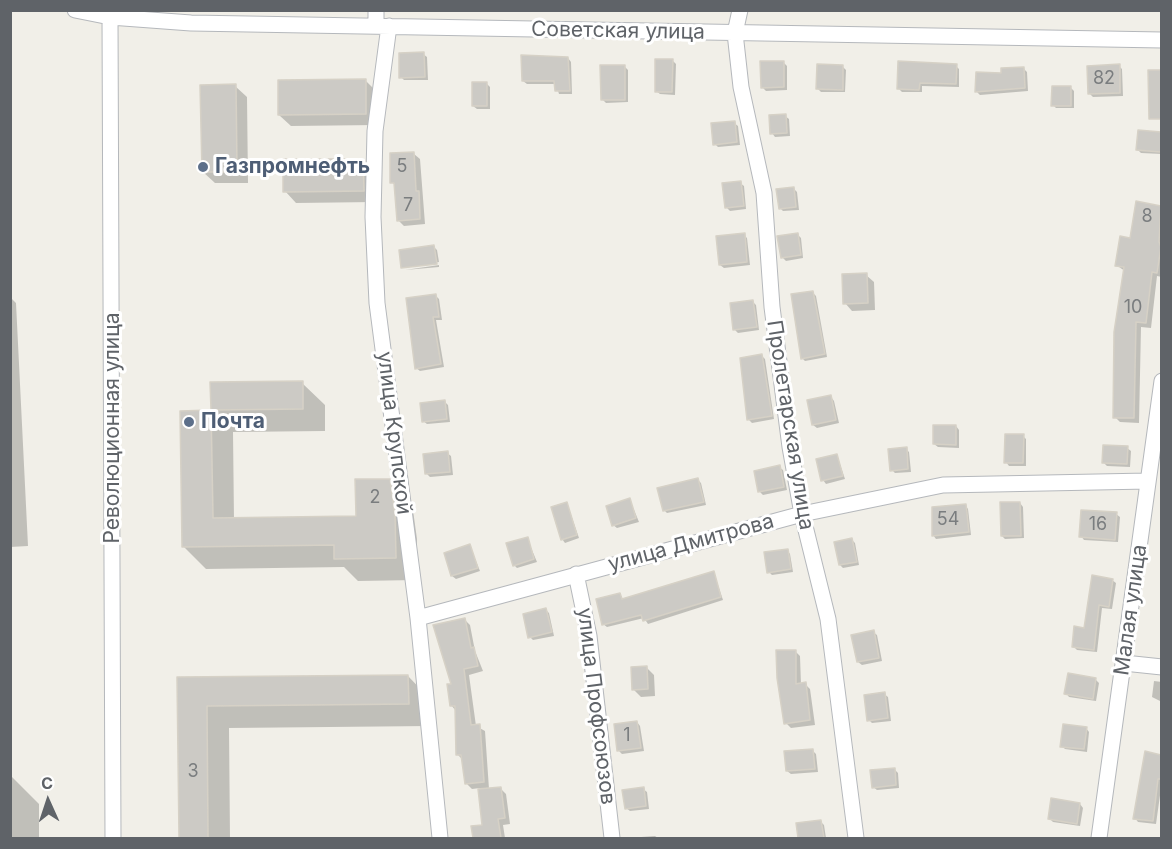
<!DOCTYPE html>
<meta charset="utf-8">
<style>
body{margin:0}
#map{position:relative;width:1172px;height:849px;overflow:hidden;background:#f1efe8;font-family:Inter,sans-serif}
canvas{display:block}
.frame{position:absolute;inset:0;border:12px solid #5f6368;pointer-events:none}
.north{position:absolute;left:18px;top:771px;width:60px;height:60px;-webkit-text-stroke:4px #fff;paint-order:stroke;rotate:357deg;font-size:16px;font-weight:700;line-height:24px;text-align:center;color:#5f6368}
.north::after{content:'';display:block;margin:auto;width:21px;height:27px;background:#5f6368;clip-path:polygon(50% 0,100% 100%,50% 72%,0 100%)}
</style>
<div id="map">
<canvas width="1172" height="849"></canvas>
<div class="frame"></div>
<div class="north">С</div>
</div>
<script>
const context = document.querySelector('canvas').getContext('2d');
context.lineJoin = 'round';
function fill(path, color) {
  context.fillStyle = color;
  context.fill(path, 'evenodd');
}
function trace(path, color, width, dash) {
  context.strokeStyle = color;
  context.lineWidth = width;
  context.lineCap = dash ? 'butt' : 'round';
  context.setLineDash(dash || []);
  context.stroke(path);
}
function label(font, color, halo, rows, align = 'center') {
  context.font = font + ' Inter,sans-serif';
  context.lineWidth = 6;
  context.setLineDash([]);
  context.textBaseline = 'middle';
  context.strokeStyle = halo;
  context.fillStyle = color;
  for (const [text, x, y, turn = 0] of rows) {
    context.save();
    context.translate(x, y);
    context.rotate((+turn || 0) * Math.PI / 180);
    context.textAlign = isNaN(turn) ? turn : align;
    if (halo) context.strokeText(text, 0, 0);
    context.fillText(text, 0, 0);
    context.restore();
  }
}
fill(new Path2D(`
 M423,54L427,57L428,80H404L401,77Z
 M568,58L571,62L572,94H559L556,84H527L523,81Z
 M672,60L676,64L675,95L660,94L656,91Z
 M783,62L787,66V90L766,91L762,87Z
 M624,66L628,70V102L606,103L602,99Z
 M956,66L959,69V87L922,86V92H902L899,89Z
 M1119,66L1122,69L1123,96L1093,97L1090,94Z
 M843,67L846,70L845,92H821L817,88Z
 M1024,69L1027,72L1028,91L980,95L977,92L1003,74Z
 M365,80L377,92V125L291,126L279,115Z
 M486,83L490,87V109H477L473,106Z
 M235,86L247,97L248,183H215L203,172Z
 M1070,87L1074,91V108H1056L1053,105Z
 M785,116L789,119L790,136L775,137L772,133Z
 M734,123L738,126L740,145L718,147L715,144Z
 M1139,132L1162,133V154L1141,153L1138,150Z
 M414,154L420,159L425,224L404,226L398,220L396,186L392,182Z
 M363,160L374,172L375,202L296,203L285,191Z
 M740,183L744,186L746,209L730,211L726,207Z
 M793,188L797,192L799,210L783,211L780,208Z
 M1137,203L1162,207V277L1157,276L1151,328L1141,327L1139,423L1120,422L1115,417L1125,271L1116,265L1131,239Z
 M797,234L801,238L803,258L786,261L782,257Z
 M744,235L747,238L750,265L724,268L720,265Z
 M434,247L437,250L439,262L403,268L401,251Z
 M439,265V267L405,270Z
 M866,275L874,282L875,310L852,311L845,303Z
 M812,292L816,296L827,357L805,361L802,358Z
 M436,296L439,299L442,320H436L444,367L420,371L416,368Z
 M10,297L16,303L28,546L10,547Z
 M753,302L756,305L759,330L738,333L735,330Z
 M762,356L765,359L774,419L752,423L748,419Z
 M302,383L325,405V431L233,432L234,520L357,518L389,480L412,503L417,539V580L358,581L344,567L206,569L184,547L182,412H212V384Z
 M831,397L834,401L839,423L817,428L813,425Z
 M445,402L448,405L450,422L427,424L423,421Z
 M956,426L959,430V448L938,447L934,444Z
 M1023,436L1026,439V466H1009L1006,462Z
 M1127,448L1131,451L1130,467L1107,466L1104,463Z
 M906,449L909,452L911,472L895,473L892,470Z
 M447,453L451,456L453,475L430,477L427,474Z
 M837,455L845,479L826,484L823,480Z
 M779,467L783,470L787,490L763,495L760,492Z
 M698,480L701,483L706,505L667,513L664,510Z
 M630,500L639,522L617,528L613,525Z
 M567,503L579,538L565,543L562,539Z
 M1020,503L1023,507L1024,538L1005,539L1002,536Z
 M965,505L968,509L971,535L936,539L933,535Z
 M1116,514L1120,517L1118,542L1084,540L1081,536Z
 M527,538L537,562L517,568L514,565Z
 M851,539L855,543L859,565L843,568L840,565Z
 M470,546L480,571L456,579L452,576Z
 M787,550L790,554L793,572L772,575L769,572Z
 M714,573L723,600L648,624L644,618L607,627L603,624L620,595L624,600Z
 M1112,580L1116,583L1112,609L1102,608L1097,652L1077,650L1073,646Z
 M546,610L549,613L554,636L533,640L530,637Z
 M465,620L470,625L475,651L483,671L469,675L476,726L485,731L489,789L500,788L506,794L510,824L503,825L505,838H474L473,828L484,826L480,788L472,789L467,784L463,760L458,755L456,711L451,705Z
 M873,632L877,635L882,661L862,665L858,662Z
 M795,651L800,656L801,685L805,684L810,689L815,725L791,728L786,723Z
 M647,668L654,675L655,696L641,697L633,689Z
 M408,676L430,699V726L229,728L230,838H180L179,678Z
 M1096,680L1099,683L1096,701L1069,697L1066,693Z
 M1154,681L1162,682V702L1152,697Z
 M884,694L888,697L891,721L872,723L869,720Z
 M637,722L640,726L644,751L622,754L619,751Z
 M1086,728L1089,732L1087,752L1065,749L1062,746Z
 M813,751L816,754L818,772L791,774L787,771Z
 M1146,753L1162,756V781L1156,824L1138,822L1135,818Z
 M894,769L898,773L899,788L877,790L873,787Z
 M10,775L39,804V838H10Z
 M643,789L647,792L649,809L630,811L626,808Z
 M1080,804L1083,808L1080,826L1053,822L1050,819Z
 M821,822L824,825L826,838H799L798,825Z
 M655,836L658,838H627Z`), '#0003');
const building = new Path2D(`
 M424,52L425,77L399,78V53Z
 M521,55L568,57L570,91H555L554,81H522Z
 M655,59H673L672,92H655Z
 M760,61H784V87L761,88Z
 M898,61L957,64L956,84L920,83L919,90L897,89Z
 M817,64L843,65V90L816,89Z
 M1120,64V93L1088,94L1087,66Z
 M600,65H625V100H601Z
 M1024,67L1025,88L975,92L976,72L1001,73V68Z
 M1148,70H1161V119H1149Z
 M366,79V114L278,115V80Z
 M472,82H487V106H472Z
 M236,84L237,172H202L200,85Z
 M1052,86H1071V106H1051Z
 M786,114L787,133L770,134L769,115Z
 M735,121L737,142L713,145L711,123Z
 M1138,130L1161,132V152L1136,150Z
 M414,152L416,191H419L420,219L397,221L394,183H390V153Z
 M283,159H363L364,191L283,192Z
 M741,181L744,206L725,208L722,183Z
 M794,187L796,207L779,209L776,189Z
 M1136,201L1161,206L1159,242L1161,247L1157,273L1152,272L1146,323L1136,322L1134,418H1113L1114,332L1124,267L1115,266L1120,236L1130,238Z
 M745,233L747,262L719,265L716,236Z
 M798,233L801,255L781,258L777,236Z
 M434,245L437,264L401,268L399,250Z
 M867,273L868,303L843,304L842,274Z
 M813,291L825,354L801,359L791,294Z
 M436,294L439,317H433L441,364L415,369L406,298Z
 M753,300L757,327L733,330L730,303Z
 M762,354L772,416L747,420L740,358Z
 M303,381V409L211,410L210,382Z
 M831,395L836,420L812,425L807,400Z
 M445,400L447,419L422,422L420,403Z
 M211,410L213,518L356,516L355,479H390L395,515L396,558L334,559V545L182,547L180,411Z
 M933,425H956V445L933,444Z
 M1005,434H1024L1023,463H1004Z
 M1103,445L1128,446L1127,464L1102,463Z
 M907,447L908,469L890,471L888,449Z
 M448,451L450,472L425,474L423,454Z
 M837,454L843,476L821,481L816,459Z
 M780,465L784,487L758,492L754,471Z
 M698,478L704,502L663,511L657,488Z
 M630,498L636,518L612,526L606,506Z
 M567,502L577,535L561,540L551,507Z
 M1000,502H1020L1021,536H1001Z
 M966,504L969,532L932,536V507Z
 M1081,510L1117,512L1115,540L1079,537Z
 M528,537L534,559L513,566L506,543Z
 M852,538L857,562L839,565L834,542Z
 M470,544L478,568L451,576L444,553Z
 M788,549L791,569L767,573L764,552Z
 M714,571L721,597L643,621L641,615L602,625L596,599L620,593L622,599Z
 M1092,575L1113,579L1109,607L1099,605L1094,650L1072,647L1074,626L1084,628Z
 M546,608L552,632L528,638L523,614Z
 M465,618L471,648L474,647L478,666L464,669L471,725L480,724L484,782L465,784L461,755H456L455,706H450L447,684H451L433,625Z
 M874,630L879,658L857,662L851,635Z
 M776,650H796V684L806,682L810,720L784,724L777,678Z
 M647,666L648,689L632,690L631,667Z
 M1068,673L1096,678L1093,699L1064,694Z
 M408,675L409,704L207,706L208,838H179L177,677Z
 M885,692L888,718L867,721L864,695Z
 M637,721L641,748L617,751L614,724Z
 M1063,724L1087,727L1084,749L1060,747Z
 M813,749L815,769L786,771L784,751Z
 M1145,751L1161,755V779H1158L1153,821L1133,819Z
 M895,768L896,785L872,788L870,770Z
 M501,787L505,818L498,819L501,838H473L471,826L482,825L478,789Z
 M644,787L646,806L625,809L622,790Z
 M1051,798L1080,803L1077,824L1048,819Z
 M821,820L824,838H798L796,823Z`);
fill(building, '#cccac5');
trace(building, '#d6d1c6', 1.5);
const minor = new Path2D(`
 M75,10L110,17L191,23L1162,40
 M740,10L735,33L741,87L764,193L772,307L790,447L802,514L828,619L856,838
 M110,17L113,838
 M376,26V10
 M389,26L375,131L373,217L377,303L418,618L440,838
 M576,574L589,636L612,838
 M418,618L802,514L943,485L1148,481
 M1124,663L1162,667
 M1099,838L1162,381`);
trace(minor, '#b5b8bc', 17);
trace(minor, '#fff', 15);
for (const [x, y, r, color] of [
 [203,167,6,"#5c6f8a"],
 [189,422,6,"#5c6f8a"]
]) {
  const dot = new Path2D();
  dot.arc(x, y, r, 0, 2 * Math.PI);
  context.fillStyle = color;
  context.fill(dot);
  trace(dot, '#fff', 2);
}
label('18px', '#7a7d7f', null, [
 ["82",1104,79],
 ["5",402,167],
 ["7",408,206],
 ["8",1147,217],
 ["10",1133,308],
 ["2",375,498],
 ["54",948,520],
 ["16",1098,525],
 ["1",627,736],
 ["3",193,772]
]);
label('21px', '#5f6368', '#fff', [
 ["Советская улица",618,31,1],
 ["Пролетарская улица",790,425,81],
 ["Революционная улица",113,428,-90],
 ["улица Крупской",394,433,83],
 ["улица Дмитрова",691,543,-15],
 ["Малая улица",1131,610,-82],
 ["улица Профсоюзов",596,706,83]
]);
label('bold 21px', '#4e5e75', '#fff', [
 ["Газпромнефть",215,167],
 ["Почта",201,422]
], 'left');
</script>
